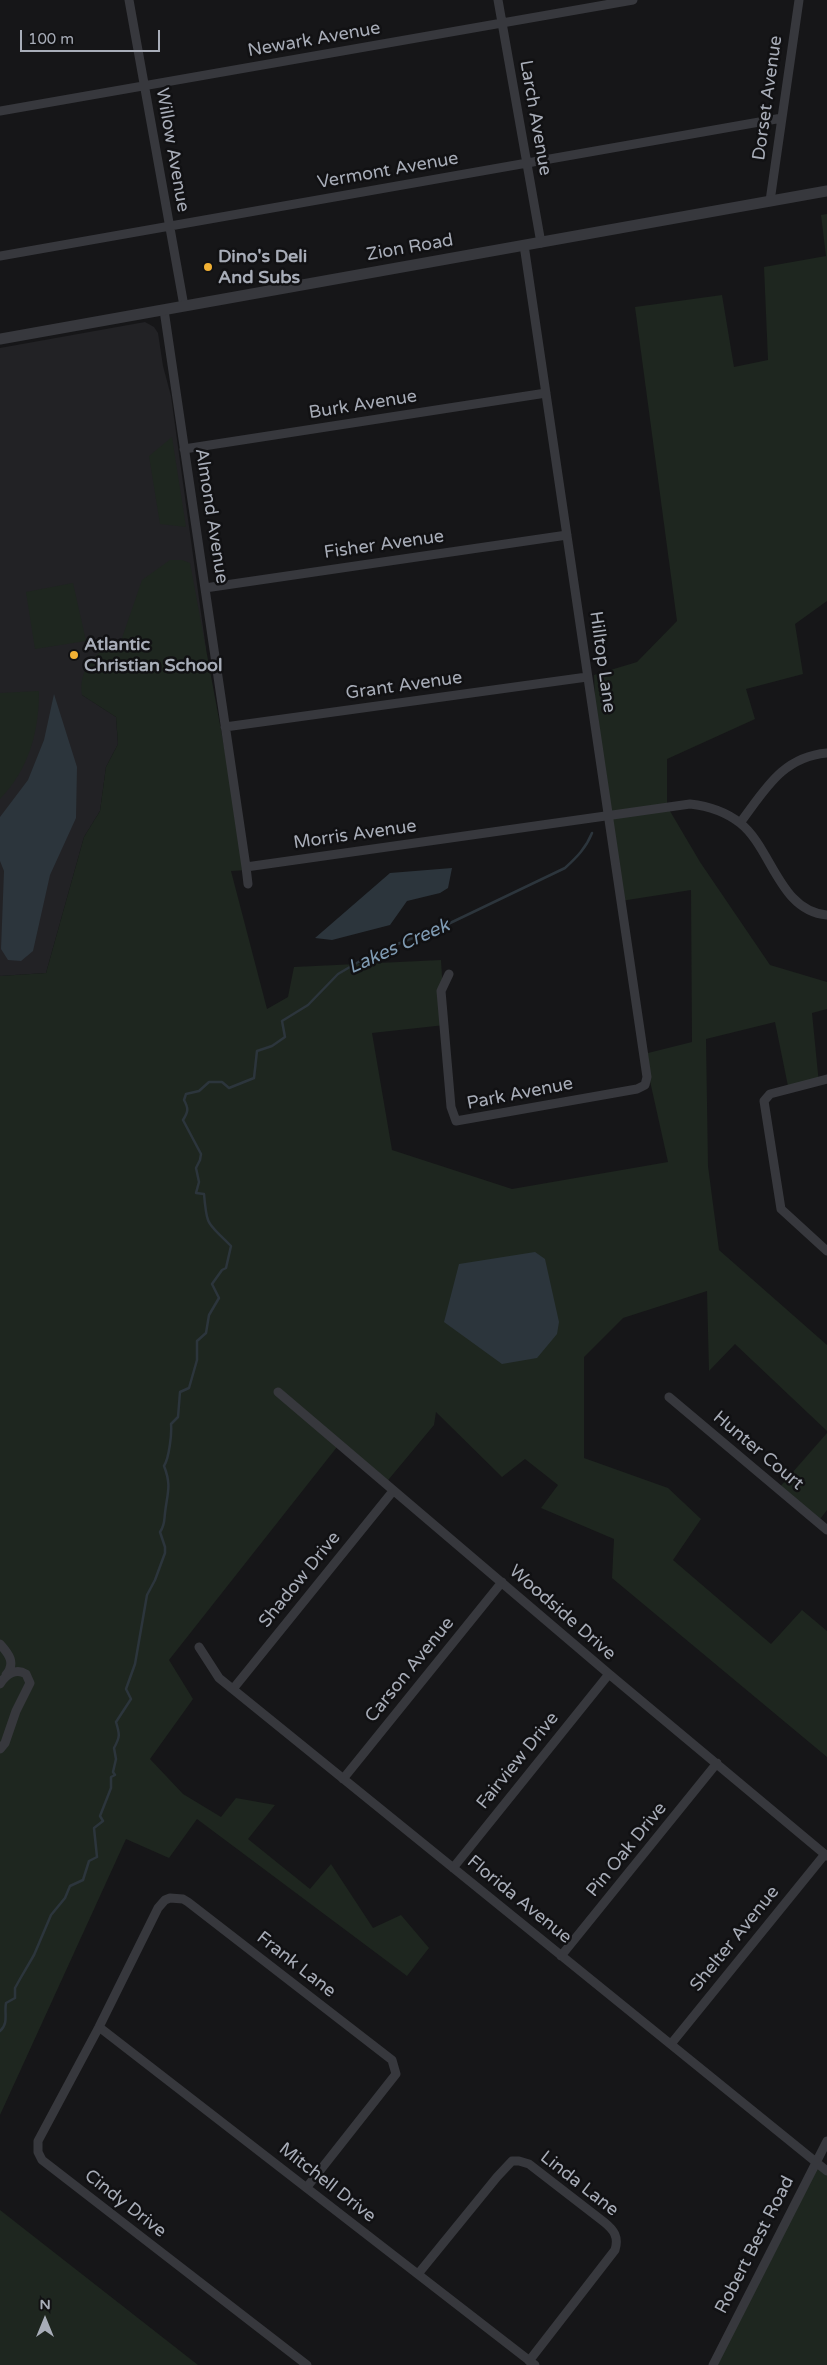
<!DOCTYPE html>
<style>
body{margin:0}
#map{position:relative;width:827px;height:2365px;overflow:hidden;background:#161618;font-family:"Varela Round",sans-serif}
canvas{display:block}
.north{position:absolute;left:20px;top:2295px;width:50px;height:50px;-webkit-text-stroke:4px #111113;paint-order:stroke;rotate:0deg;font-size:14px;font-weight:700;line-height:20px;text-align:center;color:#a8adb8}
.north::after{content:'';display:block;margin:auto;width:18px;height:22px;background:#a8adb8;clip-path:polygon(50% 0,100% 100%,50% 72%,0 100%)}
.scale{position:absolute;left:20px;top:30px;width:140px;height:22px;box-sizing:border-box;border:2px solid #a8adb8;border-top:0;padding-left:6px;font-size:15px;line-height:18px;white-space:nowrap;color:#a8adb8;-webkit-text-stroke:4px #111113;paint-order:stroke}
</style>
<div id="map">
<canvas width="827" height="2365"></canvas>
<div class="north">N</div>
<div class="scale">100 m</div>
</div>
<script>
const context = document.querySelector('canvas').getContext('2d');
context.lineJoin = 'round';
function fill(path, color) {
  context.fillStyle = color;
  context.fill(path, 'evenodd');
}
function trace(path, color, width, dash) {
  context.strokeStyle = color;
  context.lineWidth = width;
  context.lineCap = dash ? 'butt' : 'round';
  context.setLineDash(dash || []);
  context.stroke(path);
}
function label(font, color, halo, rows, align = 'center') {
  context.font = font + ' "Varela Round",sans-serif';
  context.lineWidth = 5;
  context.setLineDash([]);
  context.textBaseline = 'middle';
  context.strokeStyle = halo;
  context.fillStyle = color;
  for (const [text, x, y, turn = 0] of rows) {
    context.save();
    context.translate(x, y);
    context.rotate((+turn || 0) * Math.PI / 180);
    context.textAlign = isNaN(turn) ? turn : align;
    if (halo) context.strokeText(text, 0, 0);
    context.fillText(text, 0, 0);
    context.restore();
  }
}
fill(new Path2D(`
 M145,322L154,327L158,333L163,366L171,396L206,649L82,695L116,717L118,744L106,767L100,811L84,837L46,973L0,976V348Z`), '#222225');
fill(new Path2D(`
 M827,214V601L795,624L803,674L746,689L755,719L667,759V806L700,862L770,965L827,982V1009L812,1013L819,1084L789,1091L775,1022L706,1039L708,1166L719,1250L827,1345V1431L735,1344L709,1371L707,1291L623,1318L584,1357V1458L668,1488L701,1519L673,1560L771,1644L802,1610L827,1631V1757L612,1578L614,1539L541,1508L558,1485L525,1459L502,1477L436,1412L434,1425L384,1485L337,1447L169,1660L193,1699L150,1759L183,1794L221,1817L236,1798L275,1805L248,1839L310,1889L331,1864L373,1928L401,1915L429,1948L407,1976L197,1819L169,1858L126,1839L0,2115V976L46,973L84,837L100,811L106,767L118,744L116,717L82,695C79,678 87,659 104,650C110,647 117,647 121,641L142,580L170,560H182L190,563L247,870L231,871L267,1009L288,997L294,967L441,960L445,1025L372,1033L392,1150L512,1189L668,1162L644,1054L692,1042L691,890L621,901L596,726L594,675L637,662L677,621L635,307L722,295L734,367L768,360L764,267L826,256L821,215Z
 M172,437L186,527L160,524L149,456Z
 M73,583L86,641L35,649L26,592Z
 M39,691C39,732 29,769 0,799V693Z
 M827,1433V1510L817,1523L778,1489Z
 M818,2164L827,2172V2365H715Z
 M0,2210L198,2365H0Z`), '#1e261f');
fill(new Path2D(`
 M54,694L77,767L76,818L50,875L33,951L21,961L8,960L1,949L4,871L0,861V817L28,780L44,740Z
 M452,868L448,888L440,893L407,901L390,925L332,940L315,938L390,873Z
 M535,1252L545,1259L559,1322L557,1334L537,1358L502,1364L444,1322L459,1264Z`), '#2c353c');
trace(new Path2D(`
 M0,2031C9,2023 4,2013 6,2003L15,1998V1988L20,1979L34,1955L51,1915L65,1898L70,1886L83,1880L89,1861L97,1857L94,1828L103,1821L100,1816L111,1788V1777L115,1775L113,1772L116,1759L114,1748C120,1737 120,1735 116,1722L131,1699L126,1689L135,1664L147,1595L155,1580L165,1553V1547L160,1532C165,1525 164,1521 165,1513C167,1494 172,1486 164,1466C169,1458 172,1434 171,1424L178,1417L180,1392L189,1388L197,1360V1341L206,1333L209,1315L219,1298L212,1284L222,1270L226,1268L231,1246C208,1222 207,1229 204,1194L196,1193L199,1182L196,1168L200,1160L201,1154L183,1120C188,1112 189,1109 184,1100L186,1094L199,1091L209,1082H222L229,1088L254,1078L257,1051L272,1046L285,1037L282,1021L308,1005L338,974L372,954L446,925L565,868C577,857 586,848 592,833`), '#2c353c', 2.5);
trace(new Path2D(`
 M129,0L184,306
 M498,0L541,243
 M0,111L633,0
 M770,201L799,0
 M0,256L782,118
 M164,310L246,867L690,804C708,806 726,812 740,823C772,848 779,911 827,915
 M184,449L546,393
 M205,588L567,535
 M225,727L587,677
 M740,823C765,790 782,757 827,753
 M246,867L248,884
 M449,974L441,991L451,1107L456,1121L637,1089L645,1085L647,1077L524,245
 M827,1079L770,1094L764,1101L781,1209L827,1251
 M278,1392L609,1674L827,1856
 M669,1397L827,1530
 M0,1644C9,1654 16,1663 6,1675
 M199,1647L219,1678L827,2171
 M0,1684C6,1674 16,1668 26,1674L30,1683L16,1711L5,1743L0,1749
 M233,1689L393,1491
 M343,1779L502,1582
 M453,1868L609,1674
 M561,1956L717,1763
 M99,2027L535,2365
 M671,2044L825,1854
 M307,2187L396,2074L392,2060L188,1902L183,1899L170,1898L165,1900L158,1908L99,2027L38,2141V2152L42,2160L307,2365
 M418,2274L497,2177L512,2161H519L529,2164L604,2222C614,2230 619,2237 615,2250L529,2361
 M713,2365L827,2141`), '#37383d', 9);
trace(new Path2D(`
 M0,339L827,191`), '#37383d', 11);
for (const [x, y, r, color] of [
 [208,267,5,"#f2b134"],
 [74,655,5,"#f2b134"]
]) {
  const dot = new Path2D();
  dot.arc(x, y, r, 0, 2 * Math.PI);
  context.fillStyle = color;
  context.fill(dot);
  trace(dot, '#111113', 2);
}
label('18px', '#a8adb8', '#111113', [
 ["Newark Avenue",314,40,-10],
 ["Dorset Avenue",768,98,-82],
 ["Larch Avenue",535,118,80],
 ["Willow Avenue",172,150,80],
 ["Vermont Avenue",388,171,-10],
 ["Zion Road",410,248,-10],
 ["Burk Avenue",363,405,-9],
 ["Almond Avenue",211,516,81],
 ["Fisher Avenue",384,545,-8],
 ["Hilltop Lane",602,662,82],
 ["Grant Avenue",404,686,-8],
 ["Morris Avenue",355,835,-8],
 ["Park Avenue",520,1094,-11],
 ["Hunter Court",758,1451,40],
 ["Shadow Drive",300,1580,-51],
 ["Woodside Drive",562,1613,41],
 ["Carson Avenue",410,1670,-51],
 ["Fairview Drive",518,1761,-51],
 ["Pin Oak Drive",627,1850,-51],
 ["Florida Avenue",519,1900,39],
 ["Shelter Avenue",735,1939,-51],
 ["Frank Lane",296,1965,38],
 ["Mitchell Drive",327,2183,38],
 ["Linda Lane",579,2184,38],
 ["Cindy Drive",125,2204,38],
 ["Robert Best Road",755,2245,-63]
]);
label('bold 18px', '#a8adb8', '#111113', [
 ["Dino's Deli",218,257],
 ["And Subs",218,278],
 ["Atlantic",84,645],
 ["Christian School",84,666]
], 'left');
label('italic 19px', '#7f9bb3', '#111113', [
 ["Lakes Creek",399,947,-24]
]);
</script>
